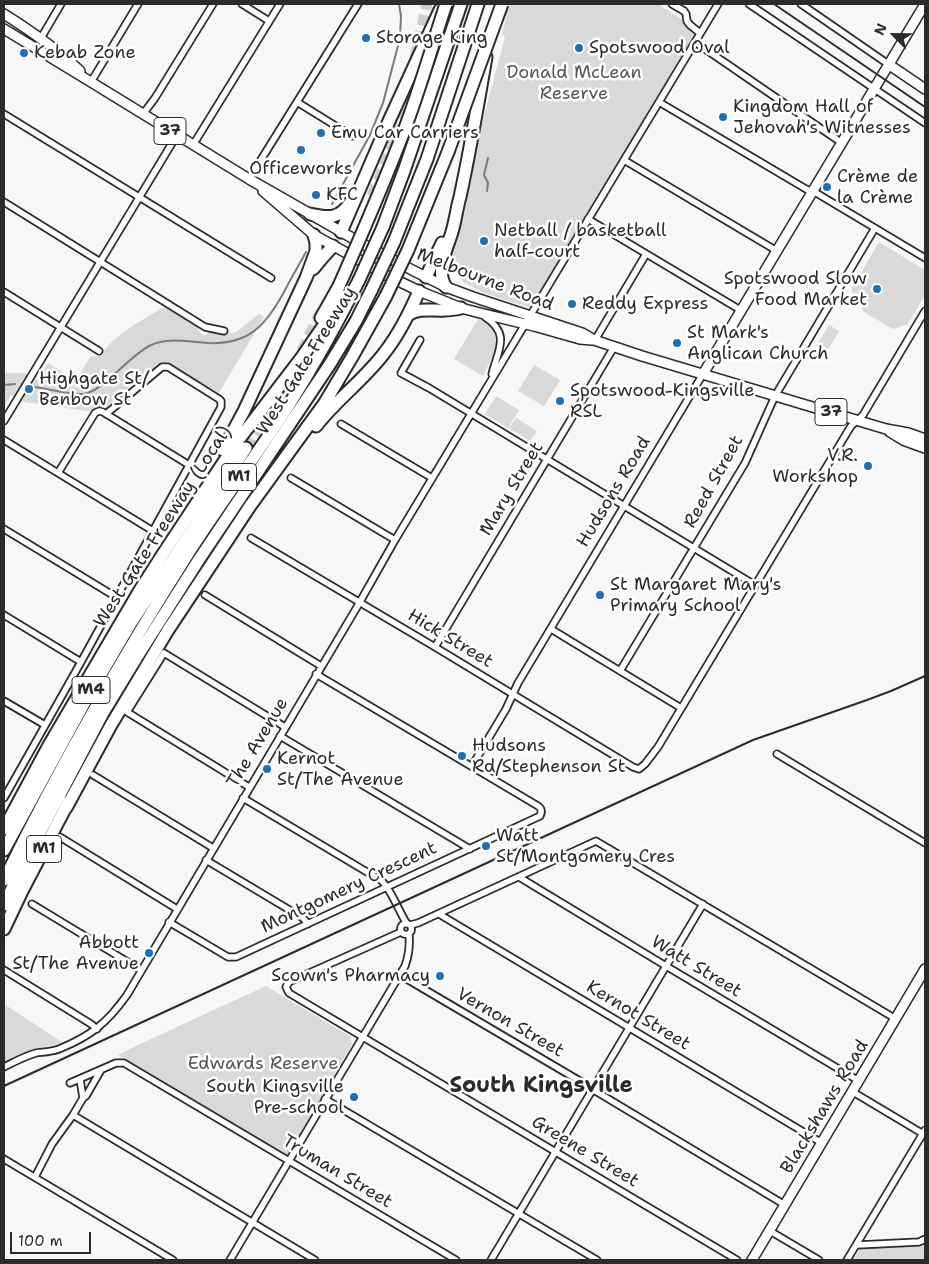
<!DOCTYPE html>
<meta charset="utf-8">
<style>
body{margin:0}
#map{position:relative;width:929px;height:1264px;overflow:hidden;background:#f7f7f7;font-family:"Shantell Sans",sans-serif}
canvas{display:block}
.frame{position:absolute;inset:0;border:5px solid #2b2b2b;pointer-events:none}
.north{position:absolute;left:869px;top:10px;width:50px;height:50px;-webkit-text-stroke:4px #fff;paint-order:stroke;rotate:293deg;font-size:14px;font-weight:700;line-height:20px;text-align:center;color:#2b2b2b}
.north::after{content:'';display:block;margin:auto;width:18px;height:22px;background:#2b2b2b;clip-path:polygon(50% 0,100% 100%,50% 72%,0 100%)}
.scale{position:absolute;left:10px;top:1232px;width:81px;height:22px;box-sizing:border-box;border:2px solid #2b2b2b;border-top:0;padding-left:6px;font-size:15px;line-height:18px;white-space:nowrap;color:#2b2b2b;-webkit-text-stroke:4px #fff;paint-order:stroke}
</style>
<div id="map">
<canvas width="929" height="1264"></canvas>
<div class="frame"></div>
<div class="north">N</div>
<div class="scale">100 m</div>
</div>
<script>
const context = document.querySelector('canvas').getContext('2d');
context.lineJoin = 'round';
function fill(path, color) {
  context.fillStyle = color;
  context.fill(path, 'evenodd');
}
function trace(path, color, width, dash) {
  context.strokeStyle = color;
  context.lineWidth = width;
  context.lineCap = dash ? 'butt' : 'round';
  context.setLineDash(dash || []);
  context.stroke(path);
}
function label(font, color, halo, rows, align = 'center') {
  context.font = font + ' "Shantell Sans",sans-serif';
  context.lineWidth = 5;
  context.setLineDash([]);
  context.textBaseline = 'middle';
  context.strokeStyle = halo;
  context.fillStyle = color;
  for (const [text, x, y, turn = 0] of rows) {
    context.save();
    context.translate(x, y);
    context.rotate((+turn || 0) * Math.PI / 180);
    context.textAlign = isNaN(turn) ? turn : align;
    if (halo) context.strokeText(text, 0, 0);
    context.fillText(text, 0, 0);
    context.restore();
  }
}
fill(new Path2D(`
 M509,4H658L698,30L530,308L484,293L463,282L453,265L451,250L473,157L505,37L502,34Z
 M879,242L925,270V295L908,324L893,329L864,312L851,290Z
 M164,307L196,325L201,334L205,335L211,331L225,334L236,332L259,314L264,317L219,393L200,382H199L174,366L158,364L105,408L87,411L24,402L11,395L4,406V373H24L38,379L48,363L76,380L90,357L102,355C111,336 146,318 164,307Z
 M478,319C481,320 486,322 489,324C505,337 490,361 483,376L454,359Z
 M829,325L839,331L827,352L816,346Z
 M534,365L560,380L544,406L518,391Z
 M496,396L519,410L508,428L485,414Z
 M516,418L537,431L530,441L509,428Z
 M266,986L351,1037L352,1044L289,1158L118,1055L140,1044Z
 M4,1004L62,1042C54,1046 47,1046 38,1048C26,1051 15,1057 4,1062Z
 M925,1241V1260H853L862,1246Z`), '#d9d9d9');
trace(new Path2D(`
 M487,191L488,183L484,175L488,158
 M332,204L370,135L383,103L400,38L401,16L399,4
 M4,385L15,384
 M35,387C48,389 73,395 84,394C102,392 131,354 151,345C170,337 189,342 208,343C249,345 266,325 284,292C291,278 299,265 306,252`), '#7b7b7b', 2);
trace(new Path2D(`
 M415,58L427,4
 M408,143L420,104L424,86
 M372,196L387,159L407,91
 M302,351L323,307
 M246,448L277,396
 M4,915L13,897`), '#cecece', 11, [11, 5.5]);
const street = new Path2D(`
 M242,4L269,21
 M672,4L684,11L686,14L687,21L690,25L700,33
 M749,4L925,123
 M801,4L888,64
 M41,38L61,4
 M695,42L842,143
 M91,82L138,4
 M297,102L352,136
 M659,102L806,189L810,191H813L925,258
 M4,114L271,278
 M143,114L155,98L213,4
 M193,145L280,4
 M624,160L777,251
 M249,179L358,4
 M4,202L205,327L224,331
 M588,219L742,311
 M4,292L99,351
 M485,317C511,334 498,350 492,374
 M420,340L401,373L429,388L755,585
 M595,340L646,254
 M4,421L177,135
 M341,424L432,478
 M4,440L153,531
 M58,473L95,413L99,411L103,412L189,465
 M291,478L395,540
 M4,529L116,597
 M251,538L435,647L633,767L639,769L645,764L658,747L851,426L863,415L925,311
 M205,595L321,666
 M4,615L81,662
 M551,629L681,708
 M435,647L614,347
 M620,671L745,463L775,396L875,228
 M4,701L45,725
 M280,736L470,849
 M777,754L925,843
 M472,766L506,709L518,683L703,374
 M93,775L213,848
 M249,787L127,712L164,653L285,727
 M4,798L81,662L221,407V401L219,399L168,367H162L106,414
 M243,798L382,881C393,893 398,910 407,924
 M60,837L177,909
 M206,860L303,918L308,924
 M519,877L666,966L859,1081
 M32,904L141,970
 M439,914L822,1143
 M169,922L228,957H236L540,816C542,812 542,809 538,806L316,674
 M400.5 929a5.5 5.5 0 1 1 11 0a5.5 5.5 0 1 1-11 0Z
 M410,925L418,923L596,841L896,1019
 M401,932L289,982L286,987L289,993L737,1260
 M4,970L91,1024L97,1029
 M400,975L590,1087L597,1092L785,1205
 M4,1067C14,1062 25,1056 36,1053C43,1052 51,1052 59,1049C91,1036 107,1023 127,995L357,607L395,540L718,4
 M80,1079L83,1098
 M70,1083L116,1063H124L456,1260
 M853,1092L925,1135
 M325,1099L597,1260
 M73,1115L315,1260
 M4,1159L173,1260
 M35,1177L52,1144L73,1115L83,1098L86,1096L101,1070
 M770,1231L819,1260
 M857,1245L919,1242L925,1239
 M230,1260L405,966C409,955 410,945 409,934
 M491,1260L703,904
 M847,1260L925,1130`);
const secondary = new Path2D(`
 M888,64L925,89
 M703,374L925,4
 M752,1260L925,969`);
const primary = new Path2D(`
 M4,14C31,31 57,49 80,71
 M4,29L91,82L249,179L361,243L416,272L446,287L473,297L582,333L594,340L642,356L886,429L908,433L925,439
 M263,191L314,235L388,276L419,291L461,308L480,313L534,326L580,339L592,340
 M890,432L903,440L925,448`);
const highway = new Path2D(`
 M310,214C328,218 340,220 351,201
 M383,227L404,171L461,4
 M341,232L389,121L440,10
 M394,242L427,159L478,4
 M408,250L448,152
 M313,269L323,257L333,246
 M426,277L442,243
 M446,287C436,274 445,252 450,238C455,225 456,211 460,197C470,151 478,104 486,57
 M408,315C419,307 432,311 445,310C450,310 456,309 461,308
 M321,318L339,286
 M316,426C337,399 365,379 385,352C399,334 410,312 419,291
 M223,450L244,411L306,278L316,251V243L314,235
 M66,808L111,725L168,630L250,506L324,404L352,357L386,296
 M4,829L48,747L140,590L163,554L237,442L302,357L344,296
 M4,850L87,698L131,623L246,448
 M4,880C60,766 123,656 191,549C222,501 256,456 287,408C313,367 337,324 359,280
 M4,905L28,855L103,713L137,657L198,561L330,364L356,321L372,289
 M4,929L22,891L69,801`);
trace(street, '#2b2b2b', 9);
trace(secondary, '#2b2b2b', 12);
trace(primary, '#2b2b2b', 12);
trace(highway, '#2b2b2b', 15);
trace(street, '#fff', 5.5);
trace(secondary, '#fff', 9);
trace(primary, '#fff', 9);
trace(highway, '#fff', 11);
trace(new Path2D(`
 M774,4L925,107
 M4,1086L753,740L867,700L891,691L925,676`), '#2b2b2b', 2);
const highwayBridge = new Path2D(`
 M448,152L502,4
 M359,280L383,227
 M339,286C362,234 384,183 404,131C420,89 432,46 446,4
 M372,289L394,242
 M386,296L408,250`);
trace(highwayBridge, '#2b2b2b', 15, []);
trace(highwayBridge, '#fff', 11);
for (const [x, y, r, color] of [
 [366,38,5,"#1f6fb2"],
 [579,48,5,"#1f6fb2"],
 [24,53,5,"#1f6fb2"],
 [723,117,5,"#1f6fb2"],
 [321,133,5,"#1f6fb2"],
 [301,150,5,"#1f6fb2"],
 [827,187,5,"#1f6fb2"],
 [316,195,5,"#1f6fb2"],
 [484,241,5,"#1f6fb2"],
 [877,289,5,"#1f6fb2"],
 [572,304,5,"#1f6fb2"],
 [677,343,5,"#1f6fb2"],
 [29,389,5,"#1f6fb2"],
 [560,401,5,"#1f6fb2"],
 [868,466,5,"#1f6fb2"],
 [600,595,5,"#1f6fb2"],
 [462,756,5,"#1f6fb2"],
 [267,769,5,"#1f6fb2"],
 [486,846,5,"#1f6fb2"],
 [149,953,5,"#1f6fb2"],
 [440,976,5,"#1f6fb2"],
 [354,1097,5,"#1f6fb2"]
]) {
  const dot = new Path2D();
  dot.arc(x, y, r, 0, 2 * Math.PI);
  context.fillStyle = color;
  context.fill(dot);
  trace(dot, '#fff', 2);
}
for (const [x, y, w] of [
 [170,131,32],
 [831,412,32],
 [239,477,35],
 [91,690,38],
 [44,849,35]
]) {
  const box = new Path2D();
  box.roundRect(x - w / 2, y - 13.5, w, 27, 4);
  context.fillStyle = '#fff';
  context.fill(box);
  trace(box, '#2b2b2b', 1);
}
label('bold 16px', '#2b2b2b', null, [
 ["37",170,131],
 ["37",831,412],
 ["M1",239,477],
 ["M4",91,690],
 ["M1",44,849]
]);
label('18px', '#2b2b2b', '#fff', [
 ["Storage King",376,38],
 ["Spotswood Oval",589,48],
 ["Kebab Zone",34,53],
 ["Kingdom Hall of",733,107],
 ["Jehovah's Witnesses",733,128],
 ["Emu Car Carriers",331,133],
 ["Officeworks",301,169,"center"],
 ["Crème de",837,177],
 ["la Crème",837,198],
 ["KFC",326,195],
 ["Netball / basketball",494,231],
 ["half-court",494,252],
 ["Spotswood Slow",867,279,"right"],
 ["Food Market",867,300,"right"],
 ["Reddy Express",582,304],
 ["St Mark's",687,333],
 ["Anglican Church",687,354],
 ["Highgate St/",39,379],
 ["Benbow St",39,400],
 ["Spotswood-Kingsville",570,391],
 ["RSL",570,412],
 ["V.R.",858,456,"right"],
 ["Workshop",858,477,"right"],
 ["St Margaret Mary's",610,585],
 ["Primary School",610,606],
 ["Hudsons",472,746],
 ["Rd/Stephenson St",472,767],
 ["Kernot",277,759],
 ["St/The Avenue",277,780],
 ["Watt",496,836],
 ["St/Montgomery Cres",496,857],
 ["Abbott",139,943,"right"],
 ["St/The Avenue",139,964,"right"],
 ["Scown's Pharmacy",430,976,"right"],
 ["South Kingsville",344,1087,"right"],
 ["Pre-school",344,1108,"right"]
], 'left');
label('18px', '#565656', '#fff', [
 ["Donald McLean",574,73],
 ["Reserve",574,94],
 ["Edwards Reserve",263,1064]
]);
label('18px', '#2b2b2b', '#fff', [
 ["Melbourne Road",485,280,21],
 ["West Gate Freeway",307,361,-58],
 ["Reed Street",714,482,-61],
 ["Mary Street",512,489,-59],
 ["Hudsons Road",614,492,-59],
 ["West Gate Freeway (Local)",163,527,-57],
 ["Hick Street",450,639,31],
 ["The Avenue",258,743,-59],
 ["Montgomery Crescent",349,888,-25],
 ["Watt Street",696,967,31],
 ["Kernot Street",638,1016,31],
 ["Vernon Street",510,1023,30],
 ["Blackshaws Road",825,1107,-59],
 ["Greene Street",585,1152,31],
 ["Truman Street",337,1172,31]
]);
label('bold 22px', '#2b2b2b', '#fff', [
 ["South Kingsville",541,1086]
]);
</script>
